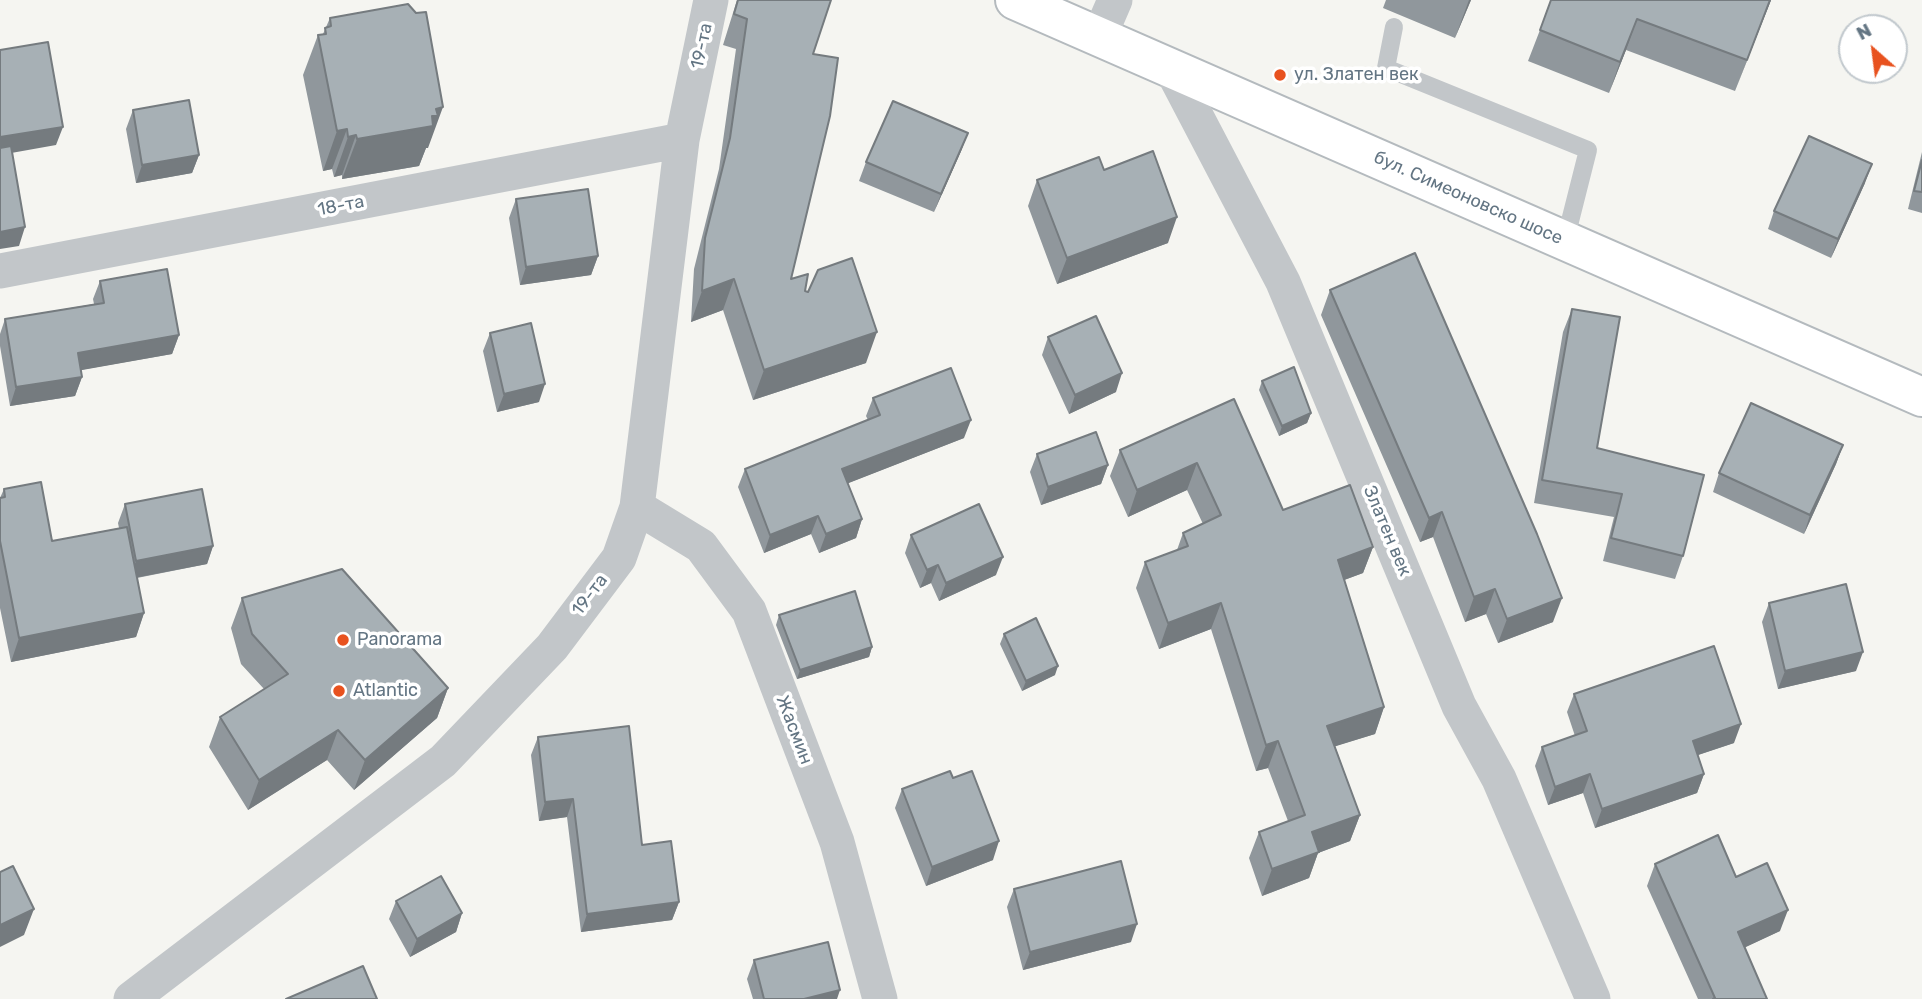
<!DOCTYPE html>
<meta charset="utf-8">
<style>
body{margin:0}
#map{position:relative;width:1922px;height:999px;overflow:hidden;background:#f5f5f1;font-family:Rubik,sans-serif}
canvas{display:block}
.north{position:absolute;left:1838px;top:14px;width:70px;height:70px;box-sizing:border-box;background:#fff;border:2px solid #c1c8cd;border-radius:50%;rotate:332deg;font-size:19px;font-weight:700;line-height:28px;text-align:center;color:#637583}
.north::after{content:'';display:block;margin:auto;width:24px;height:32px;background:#e8521f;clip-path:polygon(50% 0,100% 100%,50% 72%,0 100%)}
</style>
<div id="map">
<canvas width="1922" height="999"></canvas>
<div class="north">N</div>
</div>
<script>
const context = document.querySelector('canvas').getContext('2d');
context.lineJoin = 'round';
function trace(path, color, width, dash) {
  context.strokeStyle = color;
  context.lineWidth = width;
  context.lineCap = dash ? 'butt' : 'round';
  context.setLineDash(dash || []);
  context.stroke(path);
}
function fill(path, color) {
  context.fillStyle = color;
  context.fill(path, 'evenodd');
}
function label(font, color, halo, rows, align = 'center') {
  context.font = font + ' Rubik,sans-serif';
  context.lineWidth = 7;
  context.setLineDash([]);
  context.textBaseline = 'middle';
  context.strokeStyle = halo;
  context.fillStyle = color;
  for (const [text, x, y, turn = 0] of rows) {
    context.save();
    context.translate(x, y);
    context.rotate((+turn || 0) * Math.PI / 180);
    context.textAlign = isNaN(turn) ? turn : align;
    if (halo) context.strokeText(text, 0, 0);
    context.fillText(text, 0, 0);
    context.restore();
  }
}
const secondary = new Path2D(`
 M1015,0L1922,397`);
trace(secondary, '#b4babe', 42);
trace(new Path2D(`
 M1394,27L1386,68L1588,150L1565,241`), '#c2c6c9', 18);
trace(new Path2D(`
 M1099,37L1115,0
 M1171,68L1283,282L1459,706L1499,779L1593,999
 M0,271L682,140
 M637,507L701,546L749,611L837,842L880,999
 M131,999L443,761L552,647L619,558L637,507L682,140L711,0`), '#c2c6c9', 35);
trace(secondary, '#fff', 38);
fill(new Path2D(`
 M737,0H831L813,54L791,279L805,291L866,363L753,400L723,310L691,322L694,269L719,169L736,49L723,45Z
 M1386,0H1471L1455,38L1383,8Z
 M1771,0L1735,91L1626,50L1609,93L1528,61L1540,30Z
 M330,18L428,148H426L419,166L342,179V175L334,177L332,169L323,171L303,75L318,35L323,34Z
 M133,110L199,155L192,173L136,183L126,129Z
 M968,133L961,151L934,212L859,181L866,162Z
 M1922,152V213L1908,209Z
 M1104,170L1168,243L1057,284L1028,206L1037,180Z
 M1865,183L1831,258L1768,229L1774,211Z
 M516,199L598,256L591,275L520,285L509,218Z
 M100,281L179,335L172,354L80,370L82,377L75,396L10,406L0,346V334L5,319L94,304L93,299Z
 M1330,290L1553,622L1498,643L1486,614L1465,622L1433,537L1420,542L1321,315Z
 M1572,309L1597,448L1683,556L1675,579L1603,561L1614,517L1534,503L1563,332Z
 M490,333L539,402L497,412L483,351Z
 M1048,337L1116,392L1069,414L1042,355Z
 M1262,381L1311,413L1307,423L1279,436L1259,390Z
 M873,398L964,438L848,483L862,519L856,538L819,553L811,534L764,553L738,487L745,469L868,420L866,416Z
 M1234,399L1283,510L1373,547L1363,573L1344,580L1384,707L1375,734L1335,746L1360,815L1350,841L1318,853L1309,878L1262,896L1249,858L1259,832L1288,821L1268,768L1256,771L1211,629L1159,649L1136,588L1145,562L1177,550L1183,533L1203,524L1187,490L1128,517L1110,476L1120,450Z
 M1843,445L1836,464L1804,534L1713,492L1719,473Z
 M1037,454L1108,465L1101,484L1041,505L1030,472Z
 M4,489L52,541L119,528L118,523L125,504L213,546L207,564L137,578L144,613L136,637L11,662L0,608V498Z
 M911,535L996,575L939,601L931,583L920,588L905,553Z
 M242,598L448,688L437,718L354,790L327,760L248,810L209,747L220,717L264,689L241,664L231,628Z
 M1769,603L1856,671L1778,689L1762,622Z
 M779,615L872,647L869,657L797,679L776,625Z
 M1004,634L1055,675L1022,691L1000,644Z
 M1574,694L1734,743L1698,755L1704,774L1697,793L1595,828L1583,793L1548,805L1535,766L1542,747L1575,736L1567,712Z
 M538,737L642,845L679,902L672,920L581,932L567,817L539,821L531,755Z
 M953,778L993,860L926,886L895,808L902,789Z
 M1655,864L1736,877L1780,931L1745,947L1767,999H1698L1647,886Z
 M1014,889L1131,942L1023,970L1007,907Z
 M396,901L462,913L456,932L410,957L389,919Z
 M754,960L837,999H753L747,979Z`), '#90979c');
fill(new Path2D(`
 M1469,0H1471L1455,38Z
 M1770,0H1771L1735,91L1747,60Z
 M1637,19L1626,50L1609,93L1620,62Z
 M443,107L428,148H426L419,166L342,179L357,139L436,109Z
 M63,127L56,145L0,155V137Z
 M347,129L332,169L323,171L337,131Z
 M968,133L961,151L934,212L941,194Z
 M356,135L342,175L334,177L348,137Z
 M199,155L192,173L136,183L142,165Z
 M1872,164L1865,183L1831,258L1838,239Z
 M1177,217L1168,243L1057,284L1067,258Z
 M25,227L19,246L0,249V232Z
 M598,256L591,275L520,285L526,267Z
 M734,279L723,310L691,322L702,291Z
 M877,332L866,363L753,400L764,370Z
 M179,335L172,354L71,372L78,353Z
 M1122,373L1116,392L1069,414L1075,395Z
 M82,377L75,396L10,406L16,387Z
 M545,384L539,402L497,412L504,394Z
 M1311,413L1307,423L1279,436L1282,426Z
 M971,420L964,438L836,488L842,469Z
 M1843,445L1836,464L1804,534L1810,515Z
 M1197,463L1187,490L1128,517L1137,490Z
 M1108,465L1101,484L1041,505L1048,487Z
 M1442,512L1433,537L1420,542L1429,518Z
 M818,516L811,534L764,553L770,535Z
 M862,519L856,538L819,553L826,534Z
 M213,546L207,564L129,579L136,561Z
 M1373,547L1363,573L1328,586L1338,560Z
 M1003,557L996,575L939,601L946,583Z
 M938,565L931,583L920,588L927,570Z
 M1495,589L1486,614L1465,622L1474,597Z
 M1562,598L1553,622L1498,643L1507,619Z
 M1221,603L1211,629L1159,649L1168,623Z
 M144,613L136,637L11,662L19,638Z
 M872,647L869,657L797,679L800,670Z
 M1863,652L1856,671L1778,689L1785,671Z
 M1058,666L1055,675L1022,691L1026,681Z
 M448,688L437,718L354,790L365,760Z
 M1384,707L1375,734L1317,752L1327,726Z
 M1741,724L1734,743L1686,759L1693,741Z
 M338,730L327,760L248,810L259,780Z
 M1278,741L1268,768L1256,771L1266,745Z
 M1590,774L1583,793L1548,805L1555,787Z
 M1704,774L1697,793L1595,828L1602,809Z
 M573,799L567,817L539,821L545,802Z
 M1360,815L1350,841L1318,853L1309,878L1262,896L1272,869L1312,832Z
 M999,841L993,860L926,886L932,867Z
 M679,902L672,920L581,932L587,914Z
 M34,909L24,935L0,947V925Z
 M1788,910L1780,931L1731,954L1738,932Z
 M462,913L456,932L410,957L417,939Z
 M1137,924L1131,942L1023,970L1030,952Z
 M840,990L837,999H804Z`), '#757b7f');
const building = new Path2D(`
 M738,0H831L813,54L838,58L830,116L791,279L808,274L805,291L808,292L818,270L852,258L877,332L764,370L734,279L702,291L705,238L730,138L747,19L734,14Z
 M1551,0H1770L1747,60L1637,19L1620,62L1540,30Z
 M408,4L416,13L426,12L443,107L436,109L438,116H432L433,126L357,139L356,135L348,137L347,129L337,131L318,35L326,34L325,28L331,26L330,18Z
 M48,42L63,127L0,137V50Z
 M189,100L199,155L142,165L133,110Z
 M893,101L968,133L941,194L866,162Z
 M1809,136L1872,164L1838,239L1774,211Z
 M11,146L25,227L0,232V148Z
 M1153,151L1177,217L1067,258L1037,180L1099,157L1104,170Z
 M1922,160V192L1914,191Z
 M588,189L598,256L526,267L516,199Z
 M1415,253L1537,534L1562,598L1507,619L1495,589L1474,597L1442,512L1429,518L1330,290Z
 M167,269L179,335L78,353L82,377L16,387L5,319L104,303L100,281Z
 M1572,309L1620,317L1597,448L1704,475L1683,556L1611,538L1622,494L1542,480Z
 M1096,316L1122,373L1075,395L1048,337Z
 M531,323L545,384L504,394L490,333Z
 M1294,367L1311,413L1282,426L1262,381Z
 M951,368L971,420L842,469L862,519L826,534L818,516L770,535L745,469L880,415L873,398Z
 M1234,399L1283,510L1350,485L1373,547L1338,560L1384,707L1327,726L1360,815L1312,832L1319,852L1272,869L1259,832L1305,815L1278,741L1266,745L1221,603L1168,623L1145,562L1188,546L1183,533L1221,515L1197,463L1137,490L1120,450Z
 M1751,403L1843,445L1810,515L1719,473Z
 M1096,432L1108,465L1048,487L1037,454Z
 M41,482L52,541L127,527L144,613L19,638L0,541V498L5,497L4,489Z
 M202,489L213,546L136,561L125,504Z
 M979,504L1003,557L946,583L938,565L927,570L911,535Z
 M342,569L448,688L365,760L338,730L259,780L220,717L288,674L252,634L242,598Z
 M1846,584L1863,652L1785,671L1769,603Z
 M855,591L872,647L800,670L779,615Z
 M1036,618L1058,666L1026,681L1004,634Z
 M1714,646L1741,724L1693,741L1704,774L1602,809L1590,774L1555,787L1542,747L1587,731L1574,694Z
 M629,726L642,845L671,841L679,902L587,914L573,799L545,802L538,737Z
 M950,771L953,778L972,771L999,841L932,867L902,789Z
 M1718,835L1736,877L1767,863L1788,910L1738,932L1767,999H1713L1715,998L1655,864Z
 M1121,861L1137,924L1030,952L1014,889Z
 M13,866L34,909L0,925V872Z
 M441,876L462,913L417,939L396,901Z
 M828,942L840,990L804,999H764L754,960Z
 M363,966L377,999H286Z`);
fill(building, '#a7b0b5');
trace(building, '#757b7f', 2);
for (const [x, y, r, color] of [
 [1280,75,7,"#e8521f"],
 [343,640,7,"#e8521f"],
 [339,691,7,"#e8521f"]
]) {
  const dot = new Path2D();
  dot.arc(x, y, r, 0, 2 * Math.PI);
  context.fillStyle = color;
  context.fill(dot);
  trace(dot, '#fff', 2.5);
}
label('18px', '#637583', '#fff', [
 ["19-та",702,46,-78],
 ["бул. Симеоновско шосе",1468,198,24],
 ["18-та",341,206,-11],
 ["Златен век",1387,531,67],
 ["19-та",590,595,-53],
 ["Жасмин",794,730,69]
]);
label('18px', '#637583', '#fff', [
 ["ул. Златен век",1294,75],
 ["Panorama",357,640],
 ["Atlantic",353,691]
], 'left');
</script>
